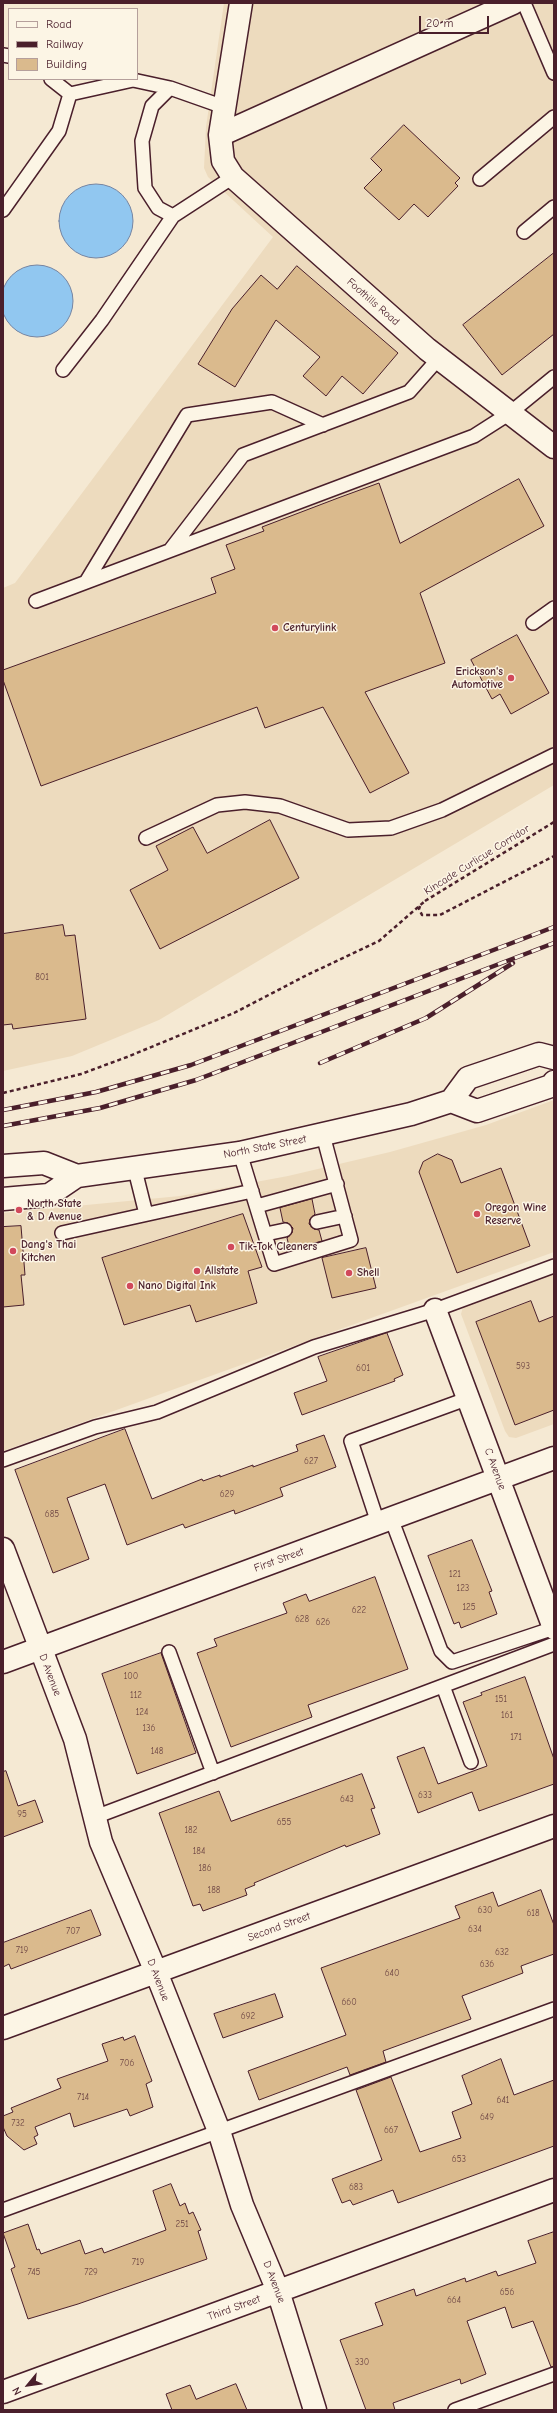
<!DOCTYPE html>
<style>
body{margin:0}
#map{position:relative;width:557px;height:2413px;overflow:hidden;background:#f5e9d3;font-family:"Comic Neue",sans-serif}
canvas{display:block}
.frame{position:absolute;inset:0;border:4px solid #4a1f2b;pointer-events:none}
.legend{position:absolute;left:8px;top:8px;width:130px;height:72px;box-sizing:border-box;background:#fcf5e5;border:1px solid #b59f9b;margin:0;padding:5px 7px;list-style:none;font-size:12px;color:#4a1f2b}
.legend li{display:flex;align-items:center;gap:8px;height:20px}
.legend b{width:20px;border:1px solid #b59f9b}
.north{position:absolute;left:8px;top:2365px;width:40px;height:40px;-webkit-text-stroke:3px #fcf5e5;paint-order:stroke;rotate:241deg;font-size:11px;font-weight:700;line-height:16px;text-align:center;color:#4a1f2b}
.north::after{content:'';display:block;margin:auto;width:14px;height:18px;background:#4a1f2b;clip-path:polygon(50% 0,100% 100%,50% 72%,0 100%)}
.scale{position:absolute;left:419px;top:16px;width:70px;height:18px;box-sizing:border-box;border:2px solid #4a1f2b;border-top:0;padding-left:5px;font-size:12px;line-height:14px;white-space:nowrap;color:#4a1f2b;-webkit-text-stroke:3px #fcf5e5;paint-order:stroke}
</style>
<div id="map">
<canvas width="557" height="2413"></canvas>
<div class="frame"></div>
<ul class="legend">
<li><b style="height:5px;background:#fcf5e5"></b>Road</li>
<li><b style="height:5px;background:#4a1f2b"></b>Railway</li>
<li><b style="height:11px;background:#daba8d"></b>Building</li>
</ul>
<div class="north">N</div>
<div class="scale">20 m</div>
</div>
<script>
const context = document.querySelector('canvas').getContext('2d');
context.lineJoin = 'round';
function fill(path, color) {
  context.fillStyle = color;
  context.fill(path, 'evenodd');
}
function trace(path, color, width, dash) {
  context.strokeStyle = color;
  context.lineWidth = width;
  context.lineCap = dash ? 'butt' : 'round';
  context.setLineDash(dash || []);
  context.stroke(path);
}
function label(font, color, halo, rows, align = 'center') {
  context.font = font + ' "Comic Neue",sans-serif';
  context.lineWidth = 3;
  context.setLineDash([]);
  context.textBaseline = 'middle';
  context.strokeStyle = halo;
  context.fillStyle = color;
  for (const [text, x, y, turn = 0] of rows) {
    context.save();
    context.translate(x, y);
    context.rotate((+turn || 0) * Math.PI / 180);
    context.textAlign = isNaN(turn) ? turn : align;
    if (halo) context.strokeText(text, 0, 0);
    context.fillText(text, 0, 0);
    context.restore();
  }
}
fill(new Path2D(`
 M224,3H554V785L159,1020L72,1056L3,1071V588L15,583L273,237L208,177L204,168L206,127Z
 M554,1100V1252L3,1451V1213L180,1196L288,1176L390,1152L486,1125Z
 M554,1271V1424L516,1438L509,1437L505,1431L461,1314L463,1307Z`), '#eddbbe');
const water = new Path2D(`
 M59 221a37 37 0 1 1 74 0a37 37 0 1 1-74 0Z
 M1 301a36 36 0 1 1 72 0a36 36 0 1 1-72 0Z`);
fill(water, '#91c7f0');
trace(water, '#7584a1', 1);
const building = new Path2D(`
 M404,125L460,178L455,183L458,186L428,217L414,204L399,220L364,188L382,170L371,159Z
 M554,253V334L502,375L463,325Z
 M297,266L398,353L363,394L342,376L326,396L303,376L320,357L276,320L235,387L198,364L232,309L261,275L277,289Z
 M519,479L544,526L420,593L445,663L365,692L409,773L370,793L323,707L265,728L257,707L41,786L3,680V670L216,593L211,578L235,569L226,545L264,531L262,527L338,498L379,483L400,543Z
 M517,635L549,693L511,714L500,694L492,699L471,660Z
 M270,820L299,878L160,949L130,890L168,870L156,846L193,827L207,853Z
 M63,925L65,936L75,935L86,1019L13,1029L12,1024L3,1025V934Z
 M438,1154L452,1160L461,1183L501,1168L530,1246L457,1273L419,1172L423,1162Z
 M312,1199L315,1214L310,1219L309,1224L314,1229L319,1230L322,1241L290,1250L287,1238L292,1233L293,1228L288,1223L283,1222L280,1208Z
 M243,1214L262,1267L248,1271L257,1303L196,1322L190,1305L124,1325L102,1258Z
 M21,1226L25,1275H21L24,1305L3,1307V1227Z
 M366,1248L376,1288L332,1298L322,1258Z
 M531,1301L539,1322L554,1316V1410L515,1425L476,1322Z
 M387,1333L403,1375L394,1379L395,1381L302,1415L294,1393L327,1381L318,1357Z
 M125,1429L152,1499L202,1479L203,1481L220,1475V1477L253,1465V1467L298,1451L296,1445L324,1435L336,1467L280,1488L283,1496L235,1514L234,1510L185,1528L183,1524L127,1545L105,1484L67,1498L89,1559L53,1573L15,1470Z
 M472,1540L492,1591L489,1592L497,1614L461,1628L459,1622L454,1624L428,1556Z
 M375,1577L408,1669L308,1705L312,1717L231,1747L197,1653L217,1646L214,1639L287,1613L283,1603L306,1594L309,1601Z
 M161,1653L196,1753L137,1774L102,1674Z
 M525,1677L554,1759V1784L479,1811L472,1792L418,1813L397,1757L424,1747L438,1784L487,1766L463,1702L482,1695L481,1693Z
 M6,1771L18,1806L35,1800L43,1822L3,1837V1772Z
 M362,1774L375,1808L371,1809L380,1834L346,1847L345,1845L254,1883L255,1885L245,1889L247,1895L203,1911L200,1904L193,1906L159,1813L219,1791L231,1821Z
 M541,1890L554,1925V1954L521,1966L523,1973L462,1996L471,2019L383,2051L386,2062L350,2075L347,2067L259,2100L248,2071L346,2035L321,1968L460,1918L455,1906L493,1892L498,1906Z
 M91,1910L101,1935L11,1969L9,1964L3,1967V1943Z
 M275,1994L283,2017L223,2038L214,2014Z
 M135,2036L152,2081L146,2084L153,2107L130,2116L127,2109L74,2127L70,2113L35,2127L38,2135L34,2137L37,2144L24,2150L7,2136L3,2127V2116L13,2112L11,2108L61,2088L57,2079L108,2061L102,2044L123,2037L124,2040Z
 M501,2059L514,2095L554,2080V2146L398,2203L393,2190L353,2205L350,2200L342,2203L332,2179L382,2160L356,2090L391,2077L420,2152L461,2138L452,2112L472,2104L462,2076Z
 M171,2184L180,2206L185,2203L189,2214L193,2212L201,2230L198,2231L207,2259L78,2304L28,2319L11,2269L15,2267L3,2233L28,2224L37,2250L39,2249L41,2254L80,2240L85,2254L102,2248L104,2253L166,2230L153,2191Z
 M554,2232V2366L551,2367L533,2321L512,2328L505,2307L467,2321L486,2374L461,2384L460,2379L393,2403L395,2410H366L340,2340L383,2325L375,2303L414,2289L416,2296L465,2278L466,2282L496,2271L498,2276L536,2263L528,2241Z
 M236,2384L247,2410H172L166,2394L190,2385L196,2399Z`);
fill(building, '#daba8d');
trace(building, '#4a1f2b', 1);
const service = new Path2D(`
 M524,3L554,73
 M3,55L9,56
 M51,79L70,94L133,80L170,88
 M224,107L170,88L152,106L142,141L145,188L158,208L173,216L233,177
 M480,179L554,117
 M3,210L59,131L70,94
 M524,232L554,207
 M63,370L102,320L173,216
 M171,549L243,455L409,392L439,358
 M86,582L187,415L272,402L323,425
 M36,601L474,436L510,413L554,377
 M533,623L554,608
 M146,838L217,805L245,802L280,806L348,830L391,828L442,810L554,755
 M240,1153L274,1264L351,1240L323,1135
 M135,1170L146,1214
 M257,1206L337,1184
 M317,1222L345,1216
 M62,1233L252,1191
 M266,1234L285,1230
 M3,1460L95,1427L157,1412L314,1347L435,1310L554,1266
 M391,1518L441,1651L452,1662L554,1628
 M378,1523L351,1441L469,1398
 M169,1652L213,1773
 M443,1686L471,1762
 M95,1817L554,1644
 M3,2210L554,2009
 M455,2410L554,2374`);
const minor = new Path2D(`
 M241,3L220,135L223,161L233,177L427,349L554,447
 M220,135L513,3
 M435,1310L554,1628
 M3,1549L75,1739L101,1842L156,1972L219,2131L242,2205L278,2291L315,2410
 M3,1662L554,1458
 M3,2028L554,1826
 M3,2392L554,2190`);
const primary = new Path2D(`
 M451,1101L477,1111L551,1086L554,1082
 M3,1166L44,1163L77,1176
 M3,1199L49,1195L77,1176L240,1153L411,1114L451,1101L468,1078L539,1054L554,1058`);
trace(service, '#4a1f2b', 16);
trace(minor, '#4a1f2b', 25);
trace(primary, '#4a1f2b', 25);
trace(new Path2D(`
 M425,901L554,822
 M420,906L419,909L422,915H440L554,856
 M3,1093L81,1074L127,1057L234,1013L309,974L379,941L425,901`), '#4a1f2b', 2.5, [4, 3]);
trace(service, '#fcf5e5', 13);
trace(minor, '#fcf5e5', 22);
trace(primary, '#fcf5e5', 22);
const rail = new Path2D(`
 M320,1063L426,1018L513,963
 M3,1110L96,1092L191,1065L554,927
 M3,1126L100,1108L196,1080L554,943`);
trace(rail, '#4a1f2b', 4.5);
trace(rail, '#fcf5e5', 3, [9]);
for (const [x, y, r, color] of [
 [275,628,4,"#d1495b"],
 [511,678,4,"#d1495b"],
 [19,1210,4,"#d1495b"],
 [477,1214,4,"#d1495b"],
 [231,1247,4,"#d1495b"],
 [13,1251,4,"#d1495b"],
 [197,1271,4,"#d1495b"],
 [349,1273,4,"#d1495b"],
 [130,1286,4,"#d1495b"]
]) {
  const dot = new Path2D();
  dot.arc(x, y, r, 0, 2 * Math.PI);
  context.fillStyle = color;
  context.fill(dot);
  trace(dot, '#fcf5e5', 1.5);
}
label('9px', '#6e4644', null, [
 ["801",42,977],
 ["593",523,1366],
 ["601",363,1368],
 ["627",311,1461],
 ["629",227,1494],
 ["685",52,1514],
 ["121",455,1574],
 ["123",463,1588],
 ["125",469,1607],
 ["622",359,1610],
 ["628",302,1619],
 ["626",323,1622],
 ["100",131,1676],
 ["112",136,1695],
 ["151",501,1699],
 ["124",142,1712],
 ["161",507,1715],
 ["136",149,1728],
 ["171",516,1737],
 ["148",157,1751],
 ["633",425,1795],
 ["643",347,1799],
 ["95",22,1814],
 ["655",284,1822],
 ["182",191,1830],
 ["184",199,1851],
 ["186",205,1868],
 ["188",214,1890],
 ["630",485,1910],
 ["618",533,1913],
 ["634",475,1929],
 ["707",73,1931],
 ["719",22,1950],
 ["632",502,1952],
 ["636",487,1964],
 ["640",392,1973],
 ["660",349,2002],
 ["692",248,2016],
 ["706",127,2063],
 ["714",83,2097],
 ["641",503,2100],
 ["649",487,2117],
 ["732",18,2123],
 ["667",391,2130],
 ["653",459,2159],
 ["683",356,2187],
 ["251",182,2224],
 ["719",138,2262],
 ["745",34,2272],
 ["729",91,2272],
 ["656",507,2292],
 ["664",454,2300],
 ["330",362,2362]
]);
label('11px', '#4a1f2b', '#fcf5e5', [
 ["Foothills Road",373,302,41],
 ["Kincade Curlicue Corridor",477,860,-32],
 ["North State Street",265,1147,-11],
 ["C Avenue",495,1469,70],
 ["First Street",279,1560,-20],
 ["D Avenue",50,1675,69],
 ["Second Street",279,1927,-20],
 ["D Avenue",158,1980,69],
 ["D Avenue",274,2282,69],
 ["Third Street",234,2308,-20]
]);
label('bold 11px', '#4a1f2b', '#fcf5e5', [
 ["Centurylink",283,628],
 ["Erickson's",503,672,"right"],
 ["Automotive",503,685,"right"],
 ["North State",27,1204],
 ["& D Avenue",27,1217],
 ["Oregon Wine",485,1208],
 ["Reserve",485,1221],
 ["Dang's Thai",21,1245],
 ["Kitchen",21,1258],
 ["Tik-Tok Cleaners",239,1247],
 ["Allstate",205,1271],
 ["Shell",357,1273],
 ["Nano Digital Ink",138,1286]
], 'left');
</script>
